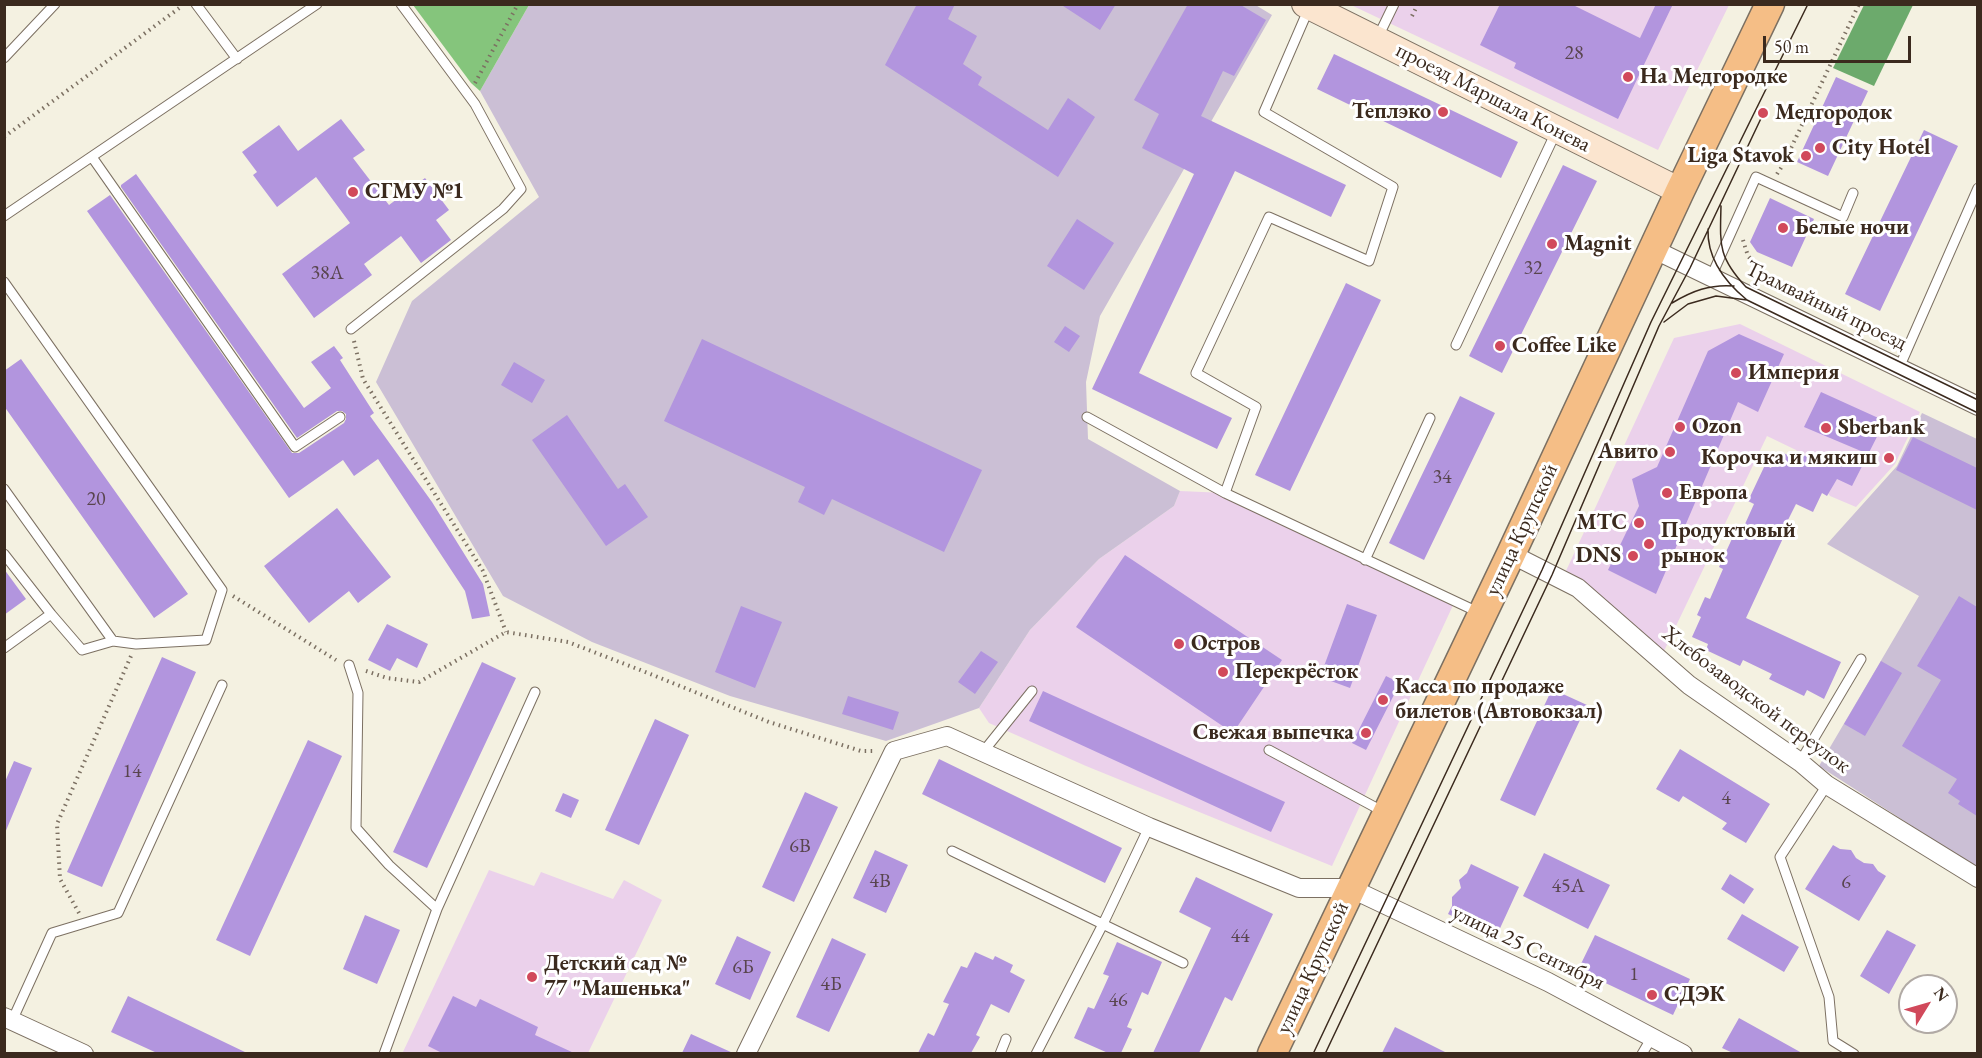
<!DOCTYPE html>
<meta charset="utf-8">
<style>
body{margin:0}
#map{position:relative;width:1982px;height:1058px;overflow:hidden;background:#f4f1e1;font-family:"EB Garamond",serif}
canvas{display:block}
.frame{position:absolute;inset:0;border:6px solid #3b2a1e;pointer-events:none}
.north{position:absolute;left:1898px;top:974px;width:60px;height:60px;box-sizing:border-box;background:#fff;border:2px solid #b1aaa5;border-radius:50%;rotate:53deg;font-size:16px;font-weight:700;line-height:24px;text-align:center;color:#3b2a1e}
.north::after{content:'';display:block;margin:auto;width:21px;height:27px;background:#d1495b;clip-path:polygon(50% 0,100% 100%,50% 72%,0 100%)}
.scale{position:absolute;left:1763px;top:36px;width:148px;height:27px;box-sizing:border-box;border:3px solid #3b2a1e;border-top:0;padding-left:8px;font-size:18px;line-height:21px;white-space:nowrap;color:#3b2a1e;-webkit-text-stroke:4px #fff;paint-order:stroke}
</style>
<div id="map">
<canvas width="1982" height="1058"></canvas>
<div class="frame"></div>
<div class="north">N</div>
<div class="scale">50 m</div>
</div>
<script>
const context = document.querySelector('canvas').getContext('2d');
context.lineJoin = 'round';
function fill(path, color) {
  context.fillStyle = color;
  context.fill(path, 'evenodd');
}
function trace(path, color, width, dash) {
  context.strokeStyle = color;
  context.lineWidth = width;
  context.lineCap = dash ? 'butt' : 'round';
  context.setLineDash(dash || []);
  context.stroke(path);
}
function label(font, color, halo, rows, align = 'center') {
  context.font = font + ' "EB Garamond",serif';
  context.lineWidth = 6;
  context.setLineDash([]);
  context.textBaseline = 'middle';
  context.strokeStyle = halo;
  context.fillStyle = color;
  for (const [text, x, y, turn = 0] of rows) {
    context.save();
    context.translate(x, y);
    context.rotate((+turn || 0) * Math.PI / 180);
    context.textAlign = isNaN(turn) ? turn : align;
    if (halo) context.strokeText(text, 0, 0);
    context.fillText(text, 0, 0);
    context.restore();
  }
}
fill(new Path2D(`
 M1351,5H1729L1658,150Z
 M1740,324L1920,412L1895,464L1856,507L1830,496L1796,450L1767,436L1664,651L1565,573L1674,338Z
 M1180,491L1225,493L1455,601L1332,866L1086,766L989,723L979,708L1030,630L1099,559L1174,506Z
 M489,870L534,886L541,872L613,899L624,880L662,900L588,1053L402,1054Z`), '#ebd1eb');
fill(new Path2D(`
 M1254,4L1272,15L1100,316L1086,382L1088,439L1180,491L1174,506L1099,559L1030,630L979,708L886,741L730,696L592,642L503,596L376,382L412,301L539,197L480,91L529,5Z
 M1922,413L1977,439V868L1819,766L1919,596L1827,544L1897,466Z`), '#cbbfd5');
fill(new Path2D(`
 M413,5H529L480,91L471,83Z`), '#85c57c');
fill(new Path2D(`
 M1864,5H1913L1874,86L1833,68Z`), '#6caa6c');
fill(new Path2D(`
 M917,4H955L948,19L977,36L963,64L982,77L978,85L1048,130L1068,98L1095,117L1058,177L885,65Z
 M1060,4H1116L1100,30Z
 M1188,4H1239L1266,20L1234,76L1223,71L1201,116L1346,185L1331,217L1235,171L1139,373L1232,418L1217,449L1092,389L1194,174L1142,148L1159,114L1134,100Z
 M1500,4H1571L1640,38L1656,4H1673L1618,119L1514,68L1516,63L1480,45Z
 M1334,54L1518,142L1501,178L1317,89Z
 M1836,77L1868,91L1828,176L1797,162Z
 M341,119L365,150L353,158L389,205L425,178L449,210L436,220L451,240L421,263L401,236L364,264L372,275L314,318L282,274L350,223L316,177L277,207L253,175L257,172L242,152L279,125L298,151Z
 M1924,130L1958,146L1880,311L1845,294Z
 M1563,165L1597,181L1502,373L1469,356Z
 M136,174L304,408L331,388L311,362L334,346L343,358L340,360L374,413L370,416L432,502L483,584L490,616L472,619L465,591L378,459L354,476L343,460L289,498L87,211L110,195L292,453H299L344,423L346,419V414L342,411H337L297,438L121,187V185Z
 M1770,198L1814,219L1792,267L1757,252L1750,242Z
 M1077,219L1114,243L1084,290L1047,266Z
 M1346,283L1381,300L1290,491L1255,475Z
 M1065,326L1080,336L1069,352L1054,342Z
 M1739,334L1784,354L1758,412L1738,402L1656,594L1608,570L1639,506L1632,479L1657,467L1708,351Z
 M702,339L982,470L944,552L832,499L824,515L798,502L805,487L664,421Z
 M21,359L188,594L154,618L4,406V371Z
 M514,362L545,380L532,403L501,385Z
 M1821,392L1885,421L1852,486L1837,479L1827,496L1822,493L1813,512L1796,504L1781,534L1784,536L1746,618L1841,662L1824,699L1807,690L1804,696L1769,679L1772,674L1743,660L1740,666L1706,650L1708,644L1692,637L1701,617L1697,615L1705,597L1710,599L1723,569L1719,567L1736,530L1741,533L1754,504L1748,501L1765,465L1771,468L1779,451L1790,456L1868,454L1804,427Z
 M1460,396L1495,413L1424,560L1389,543Z
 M567,415L618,489L625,484L648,517L606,546L532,440Z
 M1913,437L1977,468V510L1896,470Z
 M337,508L391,577L358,603L349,591L309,623L264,566Z
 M1125,555L1282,660L1233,733L1076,627Z
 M4,569L26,599L4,615Z
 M1959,596L1977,607V816L1958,804L1960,801L1948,793L1957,779L1902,746L1941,680L1917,666Z
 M1347,604L1377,615L1350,688L1320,677Z
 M741,606L782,622L755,688L715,672Z
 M387,624L428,644L417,668L397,658L390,671L368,660Z
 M981,651L998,662L975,694L958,682Z
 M162,657L196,672L102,887L67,872Z
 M1881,661L1902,673L1865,736L1844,724Z
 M482,662L516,678L427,868L393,852Z
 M1386,676L1400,683L1366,750L1352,743Z
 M1552,689L1587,705L1535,816L1500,800Z
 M1043,691L1285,802L1271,832L1029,721Z
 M848,696L899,712L893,730L842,714Z
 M655,719L689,735L639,845L605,830Z
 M308,740L342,756L250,956L216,940Z
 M1680,749L1770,804L1746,843L1722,829L1727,823L1683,796L1679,802L1656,789Z
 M939,759L1122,848L1105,883L922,794Z
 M14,761L32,768L5,833L4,784Z
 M805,792L838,807L794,902L762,887Z
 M563,793L579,800L571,818L555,811Z
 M1833,845L1840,849L1851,850L1856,858L1864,863L1873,864L1878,871L1886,876L1859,921L1805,889Z
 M875,850L908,865L886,913L853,898Z
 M1544,853L1610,885L1588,929L1523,896Z
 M1471,864L1519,887L1496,937L1448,914L1452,906V897L1461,888L1459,880L1467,873Z
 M1730,874L1754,889L1744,904L1721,889Z
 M1196,877L1273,914L1232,1001L1225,997L1199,1053H1153L1211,928L1179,912Z
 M1742,914L1799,947L1784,972L1727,939Z
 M365,915L400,930L377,984L343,969Z
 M1887,930L1916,945L1889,994L1860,976Z
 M1595,935L1690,979L1673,1015L1578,970Z
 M737,936L771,952L750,1000L715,984Z
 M832,938L866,954L829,1032L796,1017Z
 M1117,942L1162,962L1148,995L1142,992L1127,1027L1132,1029L1121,1053H1108L1074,1038L1088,1007L1094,1009L1109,976L1103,974Z
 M975,952L993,960L995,956L1013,965L1010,972L1025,980L1009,1013L991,1004L976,1035L980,1037L971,1053H918L928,1033L934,1036L949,1004L943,1002L961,966L967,968Z
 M128,996L247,1053H157L111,1032Z
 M453,996L476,1007L480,999L538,1027L535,1035L574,1053H442L428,1046Z
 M1739,1018L1802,1053H1733L1722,1048Z
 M1395,1027L1447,1053H1382Z
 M691,1034L733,1053H682Z`), '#b295de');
const lane = new Path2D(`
 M196,4L237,59
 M1309,8L1264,112L1393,187L1369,261L1269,217L1196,373L1256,407L1225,493L1480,613
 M1378,37L1394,4
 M4,58L55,4
 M92,157L295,447L340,417
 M4,216L317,4
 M1711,277L1756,177L1843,217L1853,193
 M4,282L222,590L206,640L136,644L113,641L4,489
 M351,329L503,209L521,189L475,104L401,4
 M1456,345L1556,132
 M1899,368L1978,188
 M1087,417L1225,493
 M4,554L51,614
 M1365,560L1430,418
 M4,648L51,614L82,650L113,641
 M349,665L358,693L356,828L389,865L437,909L384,1054
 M1269,750L1384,812
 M983,752L1032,691
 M1800,762L1861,659
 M1827,785L1780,857L1829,997L1833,1041L1854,1054
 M952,851L1183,963
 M437,909L535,692
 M12,1021L52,933L118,913L222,685
 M1000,1054L1006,1039
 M1036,1054L1103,924L1149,827
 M1642,1054L1652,1037`);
const street = new Path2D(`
 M1653,249L1978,406
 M1511,554L1578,588L1689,685L1800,762L1827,785L1978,878
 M4,1017L84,1054
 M746,1054L894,751L947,736L1149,827L1299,888H1350L1548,982L1683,1054`);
const secondary = new Path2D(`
 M1305,4L1680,191`);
const primary = new Path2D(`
 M1272,1054L1511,554L1680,191L1770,4`);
trace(lane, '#7c7062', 11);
trace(street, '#7c7062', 20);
trace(secondary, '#7c7062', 28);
trace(primary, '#7c7062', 31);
trace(new Path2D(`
 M1412,16L1418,4
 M475,83L518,4
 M4,137L182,6
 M1777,174L1783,165L1859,4
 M1743,240L1748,256L1761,271
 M354,341L363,379L483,571L506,632
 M233,596L336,660
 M366,671L387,678L419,682L506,632L568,642L653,675L769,722L861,751H875
 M79,913L60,879L57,824L131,656`), '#7c7062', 4, [1.5, 4.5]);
trace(lane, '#fff', 9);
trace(street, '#fff', 18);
trace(secondary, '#fbe5cf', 26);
trace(primary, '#f5be86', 28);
trace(new Path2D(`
 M1721,206C1720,245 1718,257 1746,287L1978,400
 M1708,229C1707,259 1725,282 1747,300L1978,413
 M1672,303C1692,291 1710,284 1734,286
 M1664,322L1688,304L1716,296L1747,300
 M1313,1054L1542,570L1651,322L1808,4
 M1325,1054L1552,575L1659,326L1690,268L1765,110`), '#3b2a1e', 1.5);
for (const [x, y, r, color] of [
 [1628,77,6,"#d1495b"],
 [1443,112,6,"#d1495b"],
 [1763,113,6,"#d1495b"],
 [1820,148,6,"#d1495b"],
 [1806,156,6,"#d1495b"],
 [353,192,6,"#d1495b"],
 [1783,228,6,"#d1495b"],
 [1552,244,6,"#d1495b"],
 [1500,346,6,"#d1495b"],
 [1736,373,6,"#d1495b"],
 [1680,427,6,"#d1495b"],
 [1826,428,6,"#d1495b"],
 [1670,452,6,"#d1495b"],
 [1889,458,6,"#d1495b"],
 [1667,493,6,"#d1495b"],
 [1639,523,6,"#d1495b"],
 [1649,544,6,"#d1495b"],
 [1633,556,6,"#d1495b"],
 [1179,644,6,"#d1495b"],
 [1223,672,6,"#d1495b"],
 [1383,700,6,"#d1495b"],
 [1366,733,6,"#d1495b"],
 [532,977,6,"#d1495b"],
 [1652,995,6,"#d1495b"]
]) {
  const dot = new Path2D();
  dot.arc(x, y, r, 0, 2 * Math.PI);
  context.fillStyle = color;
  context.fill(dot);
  trace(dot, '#fff', 2);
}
label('20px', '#59454e', null, [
 ["28",1574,54],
 ["32",1533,269],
 ["38А",327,274],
 ["34",1442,478],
 ["20",96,500],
 ["14",132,772],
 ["4",1726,799],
 ["6В",800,847],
 ["4В",880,882],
 ["6",1846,883],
 ["45А",1568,887],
 ["44",1240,937],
 ["6Б",743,968],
 ["1",1634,975],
 ["4Б",831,985],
 ["46",1118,1001]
]);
label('bold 22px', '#3b2a1e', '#fff', [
 ["На Медгородке",1640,77],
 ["Теплэко",1431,112,"right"],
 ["Медгородок",1775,113],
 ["City Hotel",1832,148],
 ["Liga Stavok",1794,156,"right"],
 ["СГМУ №1",365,192],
 ["Белые ночи",1795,228],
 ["Magnit",1564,244],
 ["Coffee Like",1512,346],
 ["Империя",1748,373],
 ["Ozon",1692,427],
 ["Sberbank",1838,428],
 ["Авито",1658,452,"right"],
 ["Корочка и мякиш",1877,458,"right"],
 ["Европа",1679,493],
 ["МТС",1627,523,"right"],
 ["Продуктовый",1661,531],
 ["рынок",1661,556],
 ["DNS",1621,556,"right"],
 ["Остров",1191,644],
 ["Перекрёсток",1235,672],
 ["Касса по продаже",1395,687],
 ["билетов (Автовокзал)",1395,712],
 ["Свежая выпечка",1354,733,"right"],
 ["Детский сад №",544,964],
 ["77 \"Машенька\"",544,989],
 ["СДЭК",1664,995]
], 'left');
label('22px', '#3b2a1e', '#fff', [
 ["проезд Маршала Конева",1493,98,27],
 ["Трамвайный проезд",1826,306,26],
 ["улица Крупской",1522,530,-65],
 ["Хлебозаводской переулок",1756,700,37],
 ["улица 25 Сентября",1528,948,26],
 ["улица Крупской",1313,968,-65]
]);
</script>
